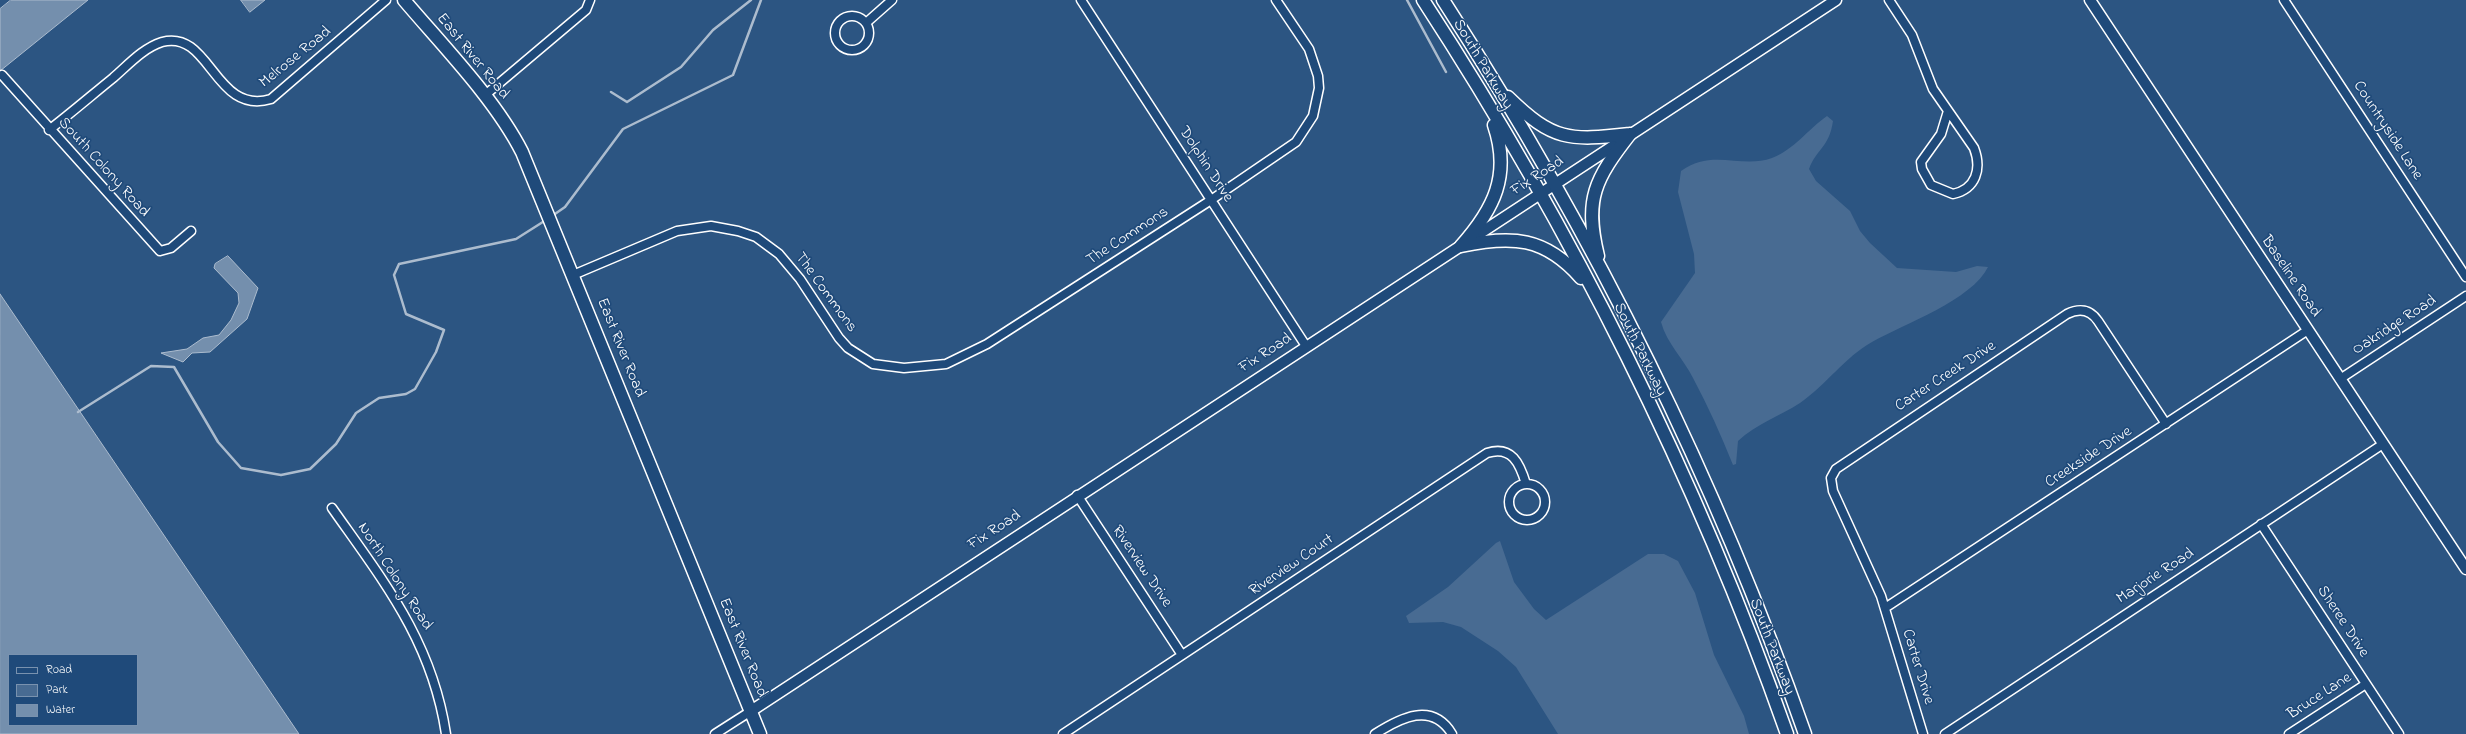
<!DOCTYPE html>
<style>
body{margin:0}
#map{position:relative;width:2466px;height:734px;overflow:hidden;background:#2c5582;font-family:"Indie Flower",sans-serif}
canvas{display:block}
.legend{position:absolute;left:8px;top:654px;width:130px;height:72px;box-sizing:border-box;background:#1f4a7a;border:1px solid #7992af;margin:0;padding:5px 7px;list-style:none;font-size:12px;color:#fff}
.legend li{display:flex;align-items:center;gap:8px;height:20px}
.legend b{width:20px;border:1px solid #7992af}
</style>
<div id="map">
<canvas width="2466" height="734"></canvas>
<ul class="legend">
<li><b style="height:5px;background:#1f4a7a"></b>Road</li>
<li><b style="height:11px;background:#486b92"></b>Park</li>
<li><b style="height:11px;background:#748fad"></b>Water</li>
</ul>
</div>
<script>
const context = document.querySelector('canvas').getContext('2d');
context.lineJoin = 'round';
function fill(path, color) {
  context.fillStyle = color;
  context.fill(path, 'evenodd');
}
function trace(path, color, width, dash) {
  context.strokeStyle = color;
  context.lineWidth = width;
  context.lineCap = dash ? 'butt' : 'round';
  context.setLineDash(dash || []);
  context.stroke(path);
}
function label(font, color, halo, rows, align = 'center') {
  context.font = font + ' "Indie Flower",sans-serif';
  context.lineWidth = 3.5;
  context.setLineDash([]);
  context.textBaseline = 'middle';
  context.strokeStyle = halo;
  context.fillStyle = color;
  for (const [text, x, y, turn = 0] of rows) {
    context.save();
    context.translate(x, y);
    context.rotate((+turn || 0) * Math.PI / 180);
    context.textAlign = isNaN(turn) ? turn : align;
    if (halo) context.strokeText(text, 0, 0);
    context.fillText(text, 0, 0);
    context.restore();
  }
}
fill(new Path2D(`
 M1827,116L1833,121C1829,148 1817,148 1809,169L1816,181L1850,211L1860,231L1870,243L1897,268L1956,272L1977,266L1988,267C1972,300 1904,324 1872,342C1845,357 1826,385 1800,403C1780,416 1756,424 1738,441L1736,464L1733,465C1721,435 1708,406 1693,378C1683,358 1667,344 1661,322L1695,273L1694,254L1678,192L1681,171C1712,148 1741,169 1772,158C1795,149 1807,130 1827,116Z
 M1500,541L1514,582L1534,609L1546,620L1648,554H1664L1678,561L1695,593L1714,655L1744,716L1749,734H1558L1516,667L1498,651L1461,627L1443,622L1409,623L1406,616L1448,587L1496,543Z`), '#486b92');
const water = new Path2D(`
 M11,0H88L0,71V9Z
 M241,0H265L250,12Z
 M228,256L258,288L247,319L210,352L192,353L183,362L161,353L187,349L203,338L219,335L231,320L239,303L238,293L214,268L215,264Z
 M0,294L299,734H0ZM9,655H137V725H9Z`);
fill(water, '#748fad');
trace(water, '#acbcce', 1);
trace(new Path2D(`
 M1407,0L1446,72
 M611,92L627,102L681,67L713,30L751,0
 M552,216L565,207L623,129L733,75L761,0
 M78,412L151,366L174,367L218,442L241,468L281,475L310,469L336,444L356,413L379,398L406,394L415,389L436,352L444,330L406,314L394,275L399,264L516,239L546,220`), '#acbcce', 2.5);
const minor = new Path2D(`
 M1081,0L1306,346
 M1889,0L1912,35L1933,89L1974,148C1982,169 1976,189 1953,194L1931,185L1922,169L1921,162L1941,134L1948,111
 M2284,0L2466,277
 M835 33a17 17 0 1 1 34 0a17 17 0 1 1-34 0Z
 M866,23L892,0
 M2,75L160,251L171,248L191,231
 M484,96L586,10L590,0
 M49,130C71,113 92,95 113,78C128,65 143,48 162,42C211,29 214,116 271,99L386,0
 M573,275L677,231L711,226L738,231L756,237L779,254L800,279L839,338L848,348L873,364L904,368L946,364L987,344L1211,200L1296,142L1313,116L1319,88L1318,76L1309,49L1276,0
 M2340,379L2466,296
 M1509 502a18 18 0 1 1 36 0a18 18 0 1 1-36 0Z
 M1077,495L1182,655
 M332,508C384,582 432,641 446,734
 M2261,524L2399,734
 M1885,608L2308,330
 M715,734L751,711
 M1063,734L1487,453C1512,445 1520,464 1526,484
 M1375,734C1400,718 1432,701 1452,734
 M1923,734L1881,596L1833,491L1831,478L1836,469L2067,314C2079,308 2090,309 2098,321L2166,424
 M1945,734L2383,444
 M2289,734L2366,684`);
const tertiary = new Path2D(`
 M2090,0L2466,569
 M751,711L1836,0`);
const secondary = new Path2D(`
 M404,0C443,46 495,99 522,152L760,734
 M1423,0C1571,227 1697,478 1787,734
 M1443,0C1591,229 1715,477 1805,734
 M1508,97C1553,141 1569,141 1630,134
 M1461,246C1494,209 1511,175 1494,125
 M1461,246C1512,235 1545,237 1581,278
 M1598,256C1584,199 1595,179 1630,134`);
trace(minor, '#fff', 11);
trace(tertiary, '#fff', 13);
trace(secondary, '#fff', 15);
trace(minor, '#1f4a7a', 8);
trace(tertiary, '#1f4a7a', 10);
trace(secondary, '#1f4a7a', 12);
label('16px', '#fff', '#1f4a7a', [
 ["East River Road",472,57,51],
 ["Melrose Road",296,58,-39],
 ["South Parkway",1482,65,59],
 ["Countryside Lane",2387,131,57],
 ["Dolphin Drive",1205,165,57],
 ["South Colony Road",103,168,48],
 ["Fix Road",1538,177,-33],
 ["The Commons",1128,237,-33],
 ["Baseline Road",2290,277,56],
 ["The Commons",825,293,54],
 ["Oakridge Road",2395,326,-33],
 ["East River Road",620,348,68],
 ["South Parkway",1639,350,64],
 ["Fix Road",1266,354,-33],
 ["Carter Creek Drive",1946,377,-33],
 ["Creekside Drive",2089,458,-33],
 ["Fix Road",995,531,-33],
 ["Riverview Court",1292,566,-34],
 ["Riverview Drive",1141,567,56],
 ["North Colony Road",394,577,57],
 ["Marjorie Road",2156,577,-33],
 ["Sheree Drive",2342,622,57],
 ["South Parkway",1771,647,69],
 ["East River Road",742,648,68],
 ["Carter Drive",1917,667,73],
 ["Bruce Lane",2320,697,-33]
]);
</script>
